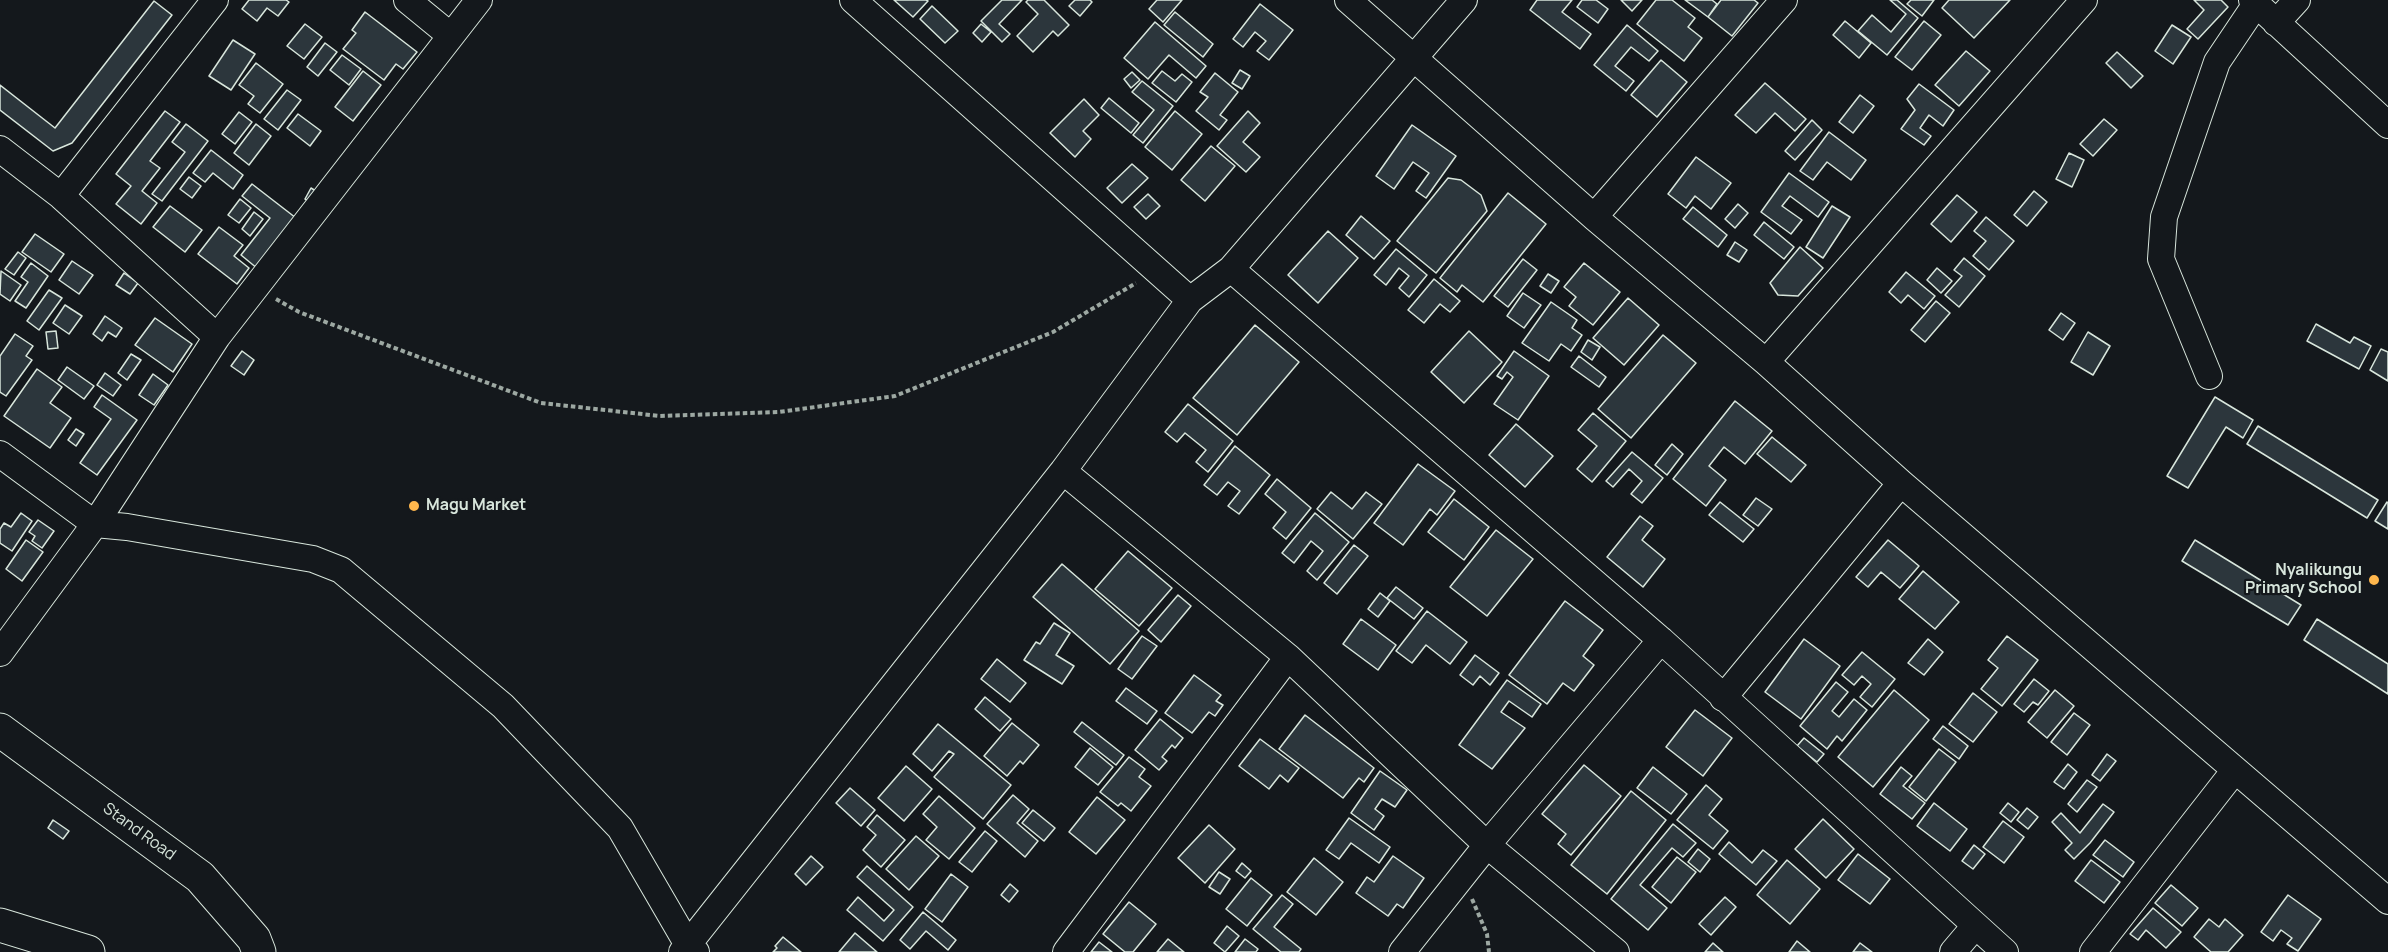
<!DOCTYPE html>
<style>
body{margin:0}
canvas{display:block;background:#14181c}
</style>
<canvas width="2388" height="952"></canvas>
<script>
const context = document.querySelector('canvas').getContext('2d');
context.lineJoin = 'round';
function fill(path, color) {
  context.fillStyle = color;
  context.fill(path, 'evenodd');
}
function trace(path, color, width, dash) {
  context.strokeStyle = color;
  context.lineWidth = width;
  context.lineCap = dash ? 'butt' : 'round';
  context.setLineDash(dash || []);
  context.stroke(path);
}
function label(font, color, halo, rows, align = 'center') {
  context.font = font + ' Manrope,sans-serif';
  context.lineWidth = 4.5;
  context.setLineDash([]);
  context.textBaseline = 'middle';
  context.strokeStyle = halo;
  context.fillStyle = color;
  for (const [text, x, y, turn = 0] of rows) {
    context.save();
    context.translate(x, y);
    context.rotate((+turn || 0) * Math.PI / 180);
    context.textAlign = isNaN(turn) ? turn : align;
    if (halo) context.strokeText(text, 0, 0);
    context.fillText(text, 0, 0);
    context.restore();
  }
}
const building = new Path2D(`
 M249,0H286L289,2L278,16L267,8L257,21L242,9Z
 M894,0H926L928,1L913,17Z
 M1002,0H1022L999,24L1010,34L1002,42L981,21Z
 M1028,0H1044L1069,25L1058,36L1053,31L1033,52L1017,36L1038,14L1026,2Z
 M1075,0H1090L1092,2L1080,16L1069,6Z
 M1157,0H1182L1163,22L1149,9Z
 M1537,0H1572L1562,12L1591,34L1580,49L1530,10Z
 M1582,0H1596L1608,9L1598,23L1577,7Z
 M1621,0H1642L1632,11Z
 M1656,0H1672L1695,18L1688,27L1702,38L1684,61L1637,24Z
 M1685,0H1712L1717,4L1708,17Z
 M1721,0H1754L1758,3L1732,36L1708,17Z
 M1890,0H1897L1918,18L1887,55L1858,31L1872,15L1891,32L1906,14Z
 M1911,0H1934L1922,16L1907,4Z
 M1949,0H2010L1974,38L1942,8Z
 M2194,0H2221L2228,7L2198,39L2187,29L2204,10Z
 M154,1L172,15L72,143L53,151L0,110V85L55,128Z
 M1260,4L1293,30L1269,60L1257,51L1266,41L1255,32L1243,47L1233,39Z
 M932,6L958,31L945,43L920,19Z
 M365,12L417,52L403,69L396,64L384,80L343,49L356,33L352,30Z
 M1175,12L1213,44L1203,57L1164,25Z
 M1845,21L1871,43L1859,58L1833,35Z
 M1924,21L1941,35L1912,70L1895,57Z
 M1155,22L1206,66L1196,78L1169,55L1148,79L1124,58Z
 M305,24L322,37L304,59L287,46Z
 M981,24L991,32L982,42L973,33Z
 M1627,25L1658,51L1649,61L1631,47L1615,66L1634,81L1626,91L1594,65Z
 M2172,25L2191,37L2173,64L2155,51Z
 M233,40L255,54L231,90L209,76Z
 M325,43L337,52L318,76L307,67Z
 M1966,51L1990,71L1959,106L1935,85Z
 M2117,52L2143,76L2131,88L2106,63Z
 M342,55L361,69L349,85L330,70Z
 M1661,60L1687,82L1657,117L1631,95Z
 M256,63L283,84L260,113L248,104L254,96L239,85Z
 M1240,70L1250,76L1242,89L1232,83Z
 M363,71L381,85L353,121L335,107Z
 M1162,71L1175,81L1182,74L1192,82L1176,102L1152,83Z
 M1132,72L1140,80L1131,88L1124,79Z
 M1215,73L1238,92L1220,115L1227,120L1219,130L1196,111L1208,97L1200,92Z
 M1142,81L1173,106L1143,143L1133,135L1154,110L1132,92Z
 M1765,83L1806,119L1795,131L1775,113L1756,133L1735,115Z
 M1919,84L1954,110L1943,126L1929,115L1920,128L1931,136L1924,145L1901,129L1915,110L1907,99Z
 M287,90L301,100L278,130L264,119Z
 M1860,95L1874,106L1853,133L1839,122Z
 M1109,98L1139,123L1131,133L1101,108Z
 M1084,99L1099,115L1083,131L1091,139L1075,157L1050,133Z
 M165,111L180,122L150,161L160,168L142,191L157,203L141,224L116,204L131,186L116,174Z
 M1175,111L1202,134L1172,170L1145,147Z
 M1248,111L1260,123L1243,142L1260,157L1246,172L1217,146Z
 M239,112L252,122L235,144L222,134Z
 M298,114L321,131L310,146L287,128Z
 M2104,119L2117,130L2093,156L2080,144Z
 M1812,120L1822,130L1795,160L1785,151Z
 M186,124L208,141L162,201L152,194L185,152L172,142Z
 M256,124L271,136L249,165L234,153Z
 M1412,125L1456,156L1426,198L1416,191L1429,173L1413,162L1394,189L1376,176Z
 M1829,132L1866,160L1851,180L1827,162L1813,180L1800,171Z
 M1211,146L1235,166L1205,201L1181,180Z
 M211,150L243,175L233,189L213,173L205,182L193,173Z
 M2069,153L2084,160L2072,187L2056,179Z
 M1696,157L1731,183L1711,209L1695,196L1686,208L1668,194Z
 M1132,164L1148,178L1122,203L1107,188Z
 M1789,173L1829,202L1818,217L1790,196L1782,206L1802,220L1791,234L1761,212Z
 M189,177L201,186L192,198L180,189Z
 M1448,178L1461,180L1481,195L1487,211L1436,273L1397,241Z
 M252,184L296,218L258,269L241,255L270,218L242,196Z
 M311,188L319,193L313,204L305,199Z
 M2034,191L2047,202L2027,226L2014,215Z
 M1508,193L1546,224L1483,302L1462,285L1457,292L1440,278Z
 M1148,194L1160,206L1146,219L1134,207Z
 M1957,195L1977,212L1951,242L1931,224Z
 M240,199L251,208L239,223L228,215Z
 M1738,204L1748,213L1735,228L1725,219Z
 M170,206L202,230L185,252L153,227Z
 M1832,206L1850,217L1823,258L1806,247Z
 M1693,207L1727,235L1718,247L1683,219Z
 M254,212L263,219L250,236L242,229Z
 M1361,216L1390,241L1374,259L1346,235Z
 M1986,217L2014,241L1989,270L1973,256L1986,241L1974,231Z
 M1764,222L1794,247L1784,259L1754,235Z
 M219,227L243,245L234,256L249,268L237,284L198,254Z
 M1328,231L1358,258L1318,303L1288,275Z
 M35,234L64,254L51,272L22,252Z
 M1735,242L1747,250L1739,262L1727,255Z
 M1800,247L1823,268L1798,296L1778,295L1770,283Z
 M1396,249L1427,275L1409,297L1399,288L1409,276L1399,268L1386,285L1374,275Z
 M18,252L26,258L14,275L5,269Z
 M1964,258L1985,276L1959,307L1945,295L1962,276L1954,270Z
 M1523,259L1537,270L1508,307L1494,296Z
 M72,261L93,275L79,294L59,280Z
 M31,263L48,276L26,308L15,301L28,282L21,277Z
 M1584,263L1620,292L1593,325L1569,306L1576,297L1564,287Z
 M1937,268L1952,281L1941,293L1927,280Z
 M1,271L21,285L10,301L0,294Z
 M1906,272L1935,296L1924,309L1908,295L1901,303L1889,292Z
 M124,273L138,283L130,294L116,285Z
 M1548,274L1559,281L1551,293L1540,286Z
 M1434,279L1460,301L1450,312L1440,304L1424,323L1408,310Z
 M49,290L62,298L39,330L27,321Z
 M1523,293L1541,305L1524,328L1507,316Z
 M1628,298L1659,325L1624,365L1593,338Z
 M1936,301L1950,313L1925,342L1911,330Z
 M1551,302L1577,320L1572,328L1582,335L1571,351L1561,344L1549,361L1522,343Z
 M65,305L82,316L69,334L53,323Z
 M2061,313L2075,323L2063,340L2049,330Z
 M105,316L122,328L116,337L108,332L102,341L93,334Z
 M155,318L192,344L173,372L135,345Z
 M2316,324L2350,343L2354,337L2371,346L2359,369L2307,341Z
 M1255,325L1299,362L1237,435L1193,398Z
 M56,331L58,348L48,349L46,332Z
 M1469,331L1502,362L1464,403L1431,372Z
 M2088,332L2110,346L2093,375L2071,362Z
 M15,334L33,346L26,356L32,360L6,396L0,392V356Z
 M1663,335L1696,363L1631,438L1598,409Z
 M1588,340L1600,347L1592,360L1581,352Z
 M2381,349L2388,352V381L2370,370Z
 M242,351L254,360L244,375L231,366Z
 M1514,351L1549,376L1518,420L1494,404L1513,377L1507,372L1502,379L1497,376Z
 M131,354L141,360L127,380L118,373Z
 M1579,356L1606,377L1599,387L1571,367Z
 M67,367L94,386L84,399L58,380Z
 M37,369L62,387L50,403L71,418L50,448L4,416Z
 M105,373L121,385L113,396L97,385Z
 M153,374L168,385L154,405L139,395Z
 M102,395L137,420L97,475L80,463L111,419L94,407Z
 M2215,397L2253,420L2243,438L2226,427L2188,488L2167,476Z
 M1735,401L1772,431L1745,464L1724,447L1709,466L1726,480L1706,506L1673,479Z
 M1188,404L1233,441L1208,472L1196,462L1206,450L1185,433L1177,442L1165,432Z
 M1593,413L1626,441L1592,482L1577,469L1597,446L1578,430Z
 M1516,424L1553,456L1525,487L1489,455Z
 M2258,426L2378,500L2367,518L2247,444Z
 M76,429L84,434L76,446L68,440Z
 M1772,437L1806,465L1791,482L1757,454Z
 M1672,444L1683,454L1667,475L1655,465Z
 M1235,446L1270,475L1239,514L1228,506L1240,491L1228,482L1217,495L1204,485Z
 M1632,452L1663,478L1642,503L1631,494L1642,481L1629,469L1613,487L1606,481Z
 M1418,464L1455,491L1437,515L1430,509L1403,545L1374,523Z
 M1277,479L1311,508L1286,539L1273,528L1286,512L1265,494Z
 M1331,492L1352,509L1366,492L1382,504L1353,539L1317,509Z
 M1756,498L1772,509L1758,526L1743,515Z
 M1454,499L1489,527L1464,560L1428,532Z
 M1720,502L1754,529L1743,542L1709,515Z
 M2387,502L2388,503V529L2375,521Z
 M21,513L32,521L12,551L0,543V529L4,523L11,527Z
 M1315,513L1349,542L1317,580L1307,571L1323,551L1311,541L1294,563L1282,553Z
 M1640,516L1653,526L1642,540L1665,559L1643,587L1607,557Z
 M38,520L54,531L42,548L32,541L35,536L29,532Z
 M1496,530L1533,559L1487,616L1450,587Z
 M26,540L43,552L22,581L6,569Z
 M1888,540L1919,566L1900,588L1881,572L1868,587L1856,577Z
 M2195,540L2301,605L2288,625L2182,561Z
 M1354,545L1368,556L1337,594L1324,583Z
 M1128,551L1172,588L1139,626L1095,589Z
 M1062,564L1139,631L1110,664L1033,597Z
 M1923,571L1959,602L1935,629L1899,599Z
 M1396,587L1423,608L1414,619L1387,598Z
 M1380,593L1390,601L1378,617L1368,609Z
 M1178,595L1191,606L1161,642L1148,630Z
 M1565,601L1603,630L1583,656L1594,665L1574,691L1563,683L1547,704L1509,675Z
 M1427,611L1467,642L1450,664L1426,645L1412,663L1396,651Z
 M1361,619L1396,645L1378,670L1343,644Z
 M2317,619L2388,664V694L2304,640Z
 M1054,623L1070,633L1056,655L1074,666L1062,684L1024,660L1036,642L1040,644Z
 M1142,636L1157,646L1132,679L1118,669Z
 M2007,636L2038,660L2002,706L1981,689L1998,668L1988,660Z
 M1804,639L1840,666L1801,719L1765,692Z
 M1928,639L1943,652L1924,675L1908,663Z
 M1862,652L1895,679L1872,707L1860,697L1871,684L1862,676L1854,685L1842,675Z
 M1475,655L1499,673L1490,685L1480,676L1473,685L1460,675Z
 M997,659L1026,683L1010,702L981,679Z
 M1194,675L1221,695L1216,701L1223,705L1215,716L1209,712L1192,733L1165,713Z
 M2034,679L2049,691L2038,705L2033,702L2024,712L2014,704Z
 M1507,680L1541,704L1532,717L1509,701L1501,712L1525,728L1492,769L1459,745Z
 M1836,682L1848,692L1832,711L1839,717L1854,699L1867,710L1842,741L1837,736L1827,749L1800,726Z
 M1126,688L1157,711L1147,724L1116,701Z
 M1894,690L1929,720L1873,787L1838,757Z
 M2055,690L2074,706L2047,738L2028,722Z
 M1973,693L1997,712L1973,742L1949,724Z
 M985,697L1011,719L1000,731L975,709Z
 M1695,710L1732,738L1703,776L1666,747Z
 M2074,713L2090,725L2067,755L2051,742Z
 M1305,715L1374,768L1364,782L1359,778L1343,798L1279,749Z
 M1160,719L1183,738L1175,748L1172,745L1162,757L1167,761L1159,770L1135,750Z
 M1082,722L1124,755L1116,765L1074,732Z
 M1012,723L1039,745L1023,764L1020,761L1007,776L984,756Z
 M938,724L1011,785L983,819L934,777L954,754L949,751L932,771L913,754Z
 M1943,726L1968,746L1959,759L1933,739Z
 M1804,738L1824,754L1817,762L1797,746Z
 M1260,739L1299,768L1288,782L1280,775L1269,789L1239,766Z
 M1090,748L1113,767L1098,785L1075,767Z
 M1939,749L1956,762L1926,801L1909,787Z
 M2107,754L2116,761L2100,781L2092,775Z
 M1129,757L1145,769L1139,777L1151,786L1131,811L1121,803L1118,806L1100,792Z
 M2068,764L2077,772L2064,789L2054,782Z
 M1584,765L1621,796L1571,855L1558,844L1566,834L1542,814Z
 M906,766L932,789L904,821L878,798Z
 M1653,767L1687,794L1671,814L1637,788Z
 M1901,767L1912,776L1903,786L1925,803L1912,819L1880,794Z
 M1380,771L1407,790L1395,807L1382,799L1375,809L1384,816L1374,830L1351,813Z
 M2087,780L2097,787L2077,812L2068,804Z
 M1706,785L1722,799L1709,815L1728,831L1713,849L1677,820Z
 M850,788L875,810L861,826L836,803Z
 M1631,791L1666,820L1607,894L1571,865Z
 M1013,795L1029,809L1017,823L1038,841L1025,857L987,824Z
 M939,796L975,828L949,859L926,840L937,827L923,814Z
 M1097,797L1125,820L1096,854L1069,832Z
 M1934,803L1967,829L1950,851L1917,826Z
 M2008,803L2019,812L2011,822L2000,813Z
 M2103,804L2114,812L2090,843L2074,859L2065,850L2072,843L2052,822L2061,813L2080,833Z
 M2027,808L2038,817L2028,829L2017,820Z
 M1033,810L1055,828L1044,841L1022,823Z
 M877,815L905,840L881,867L863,850L876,835L867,827Z
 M1349,818L1390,847L1379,863L1351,843L1339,859L1326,850Z
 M1823,819L1854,849L1826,878L1795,849Z
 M53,820L69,831L63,839L48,828Z
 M2003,821L2024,837L2004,863L1983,847Z
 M1673,824L1696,843L1683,857L1672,848L1640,885L1667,908L1648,930L1611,899Z
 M1209,825L1235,849L1205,883L1178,858Z
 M985,831L997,841L972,872L959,862Z
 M916,836L939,856L909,890L886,869Z
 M2105,840L2134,862L2123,877L2093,855Z
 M1729,842L1752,863L1763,850L1777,861L1756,885L1719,854Z
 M1974,845L1985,854L1973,869L1962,861Z
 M1698,849L1710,859L1700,872L1688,862Z
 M1858,854L1890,879L1870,904L1838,880Z
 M811,856L823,867L806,885L795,874Z
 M1393,856L1424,878L1403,908L1397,904L1388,916L1356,893L1367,877L1374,882Z
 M1677,857L1696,872L1671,903L1652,887Z
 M1314,858L1343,882L1316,915L1287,892Z
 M1787,860L1820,889L1790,924L1757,895Z
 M2091,860L2120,882L2104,903L2075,881Z
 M1242,863L1251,871L1245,878L1236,871Z
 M867,866L913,907L883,941L847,910L858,897L884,921L894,910L857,877Z
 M1219,872L1230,879L1220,894L1209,887Z
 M951,874L968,887L942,922L925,909Z
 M1251,878L1272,895L1247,926L1226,909Z
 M1010,884L1018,891L1009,902L1001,895Z
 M2171,885L2198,908L2182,926L2155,903Z
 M1282,895L1293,904L1274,927L1301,949L1299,952H1281L1253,929Z
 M2288,895L2321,919L2298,951L2287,944L2292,938L2281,930L2273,941L2261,932Z
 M1725,897L1736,907L1711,935L1699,924Z
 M1129,902L1156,924L1133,952H1125L1103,934Z
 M2153,908L2181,932L2166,948L2146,930L2138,940L2130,934Z
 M923,912L956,940L948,950L926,931L910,949L900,940Z
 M2209,919L2219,927L2225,919L2243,935L2228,952H2211L2194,937Z
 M1227,926L1239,936L1225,952L1214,943Z
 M855,933L877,952H839Z
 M783,937L801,952H773L777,948L775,946Z
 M1168,939L1184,952H1157Z
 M1245,939L1258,949L1256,952H1235Z
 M1797,941L1810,952H1789Z
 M1099,942L1112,952H1091Z
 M1713,943L1723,952H1705Z
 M1860,943L1872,952H1853Z`);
fill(building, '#2c363c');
trace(building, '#d8e6dc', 1.5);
const minor = new Path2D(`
 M407,0L451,36
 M853,0L1190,300
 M1348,0L1594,217L1766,362L1901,483L2388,901
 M2252,0L2388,125
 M2276,23L2297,0
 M0,149L61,196L217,337L95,524L0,653
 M61,196L215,0
 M1594,217L1784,0
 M1231,269L1661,640L2005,952
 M217,337L479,0
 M1766,362L2084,0
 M2209,376L2161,259L2164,217L2217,62L2256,4
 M0,454L95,524L127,527L313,559L341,570L503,706L620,828L688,945L696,952
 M1063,471L1288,657L1487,845L1616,952
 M1723,698L1901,483
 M682,952L1063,471L1190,300L1231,269L1464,0
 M1066,952L1288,657
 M1402,952L1487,845L1661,640
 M1953,952L1975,926
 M2093,952L2235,770`);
const major = new Path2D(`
 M0,730L200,877L254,939L259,952`);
const highway = new Path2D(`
 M0,925L88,952`);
trace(minor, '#d8e6dc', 28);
trace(major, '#d8e6dc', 35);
trace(highway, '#d8e6dc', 35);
trace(new Path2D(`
 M276,299L299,312L541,403L660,416L779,412L895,396L1053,332L1136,283
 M1472,899L1487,934L1489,952`), '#9da8a2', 4, [4.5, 3]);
trace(minor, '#14181c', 26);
trace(major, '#14181c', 33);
trace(highway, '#14181c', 33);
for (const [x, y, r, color] of [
 [414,506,6,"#ffb74d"],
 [2374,580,6,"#ffb74d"]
]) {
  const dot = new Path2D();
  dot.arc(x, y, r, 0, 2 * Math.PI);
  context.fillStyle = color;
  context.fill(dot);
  trace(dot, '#14181c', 2);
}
label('bold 16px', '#d8e6dc', '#14181c', [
 ["Magu Market",426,506],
 ["Nyalikungu",2362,571,"right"],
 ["Primary School",2362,589,"right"]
], 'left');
label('16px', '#d8e6dc', '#14181c', [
 ["Stand Road",139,832,36]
]);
</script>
